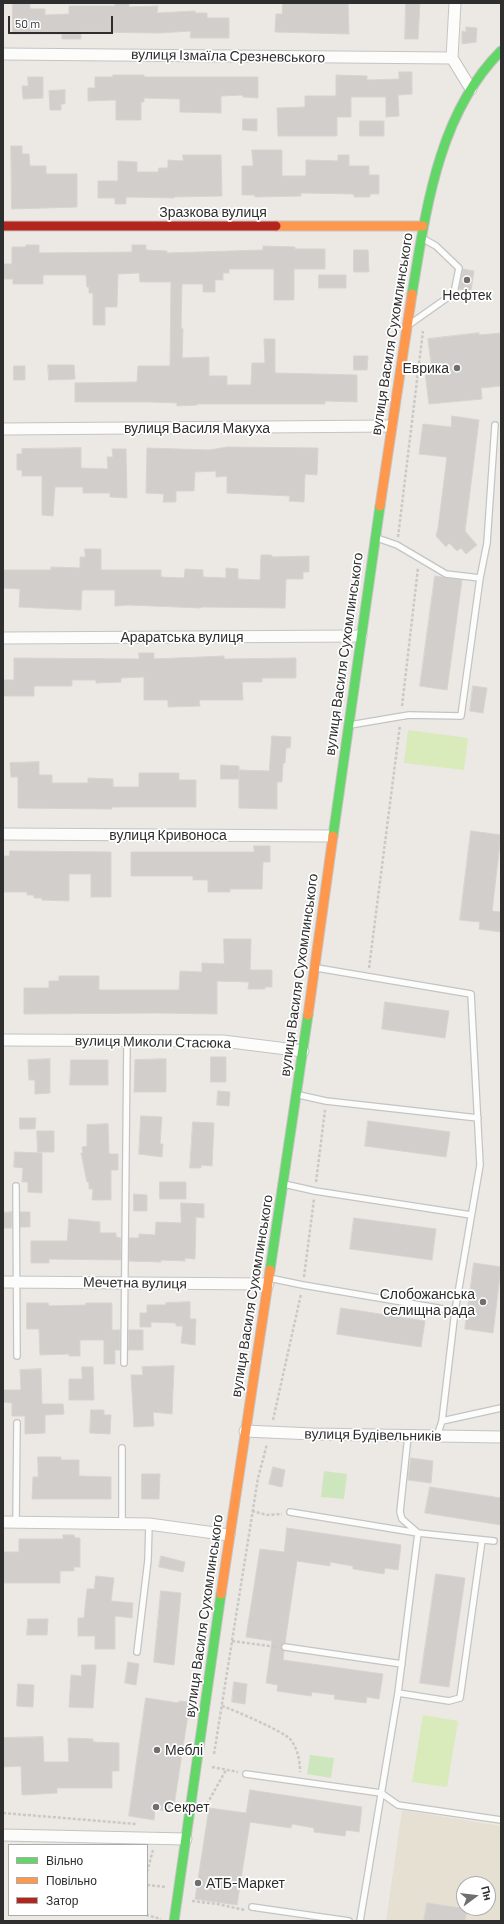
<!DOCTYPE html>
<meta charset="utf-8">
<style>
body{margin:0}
#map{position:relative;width:504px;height:1924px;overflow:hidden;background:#ece8e4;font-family:Barlow,sans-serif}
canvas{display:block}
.frame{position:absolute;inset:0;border:4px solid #2e2e2e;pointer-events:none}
.legend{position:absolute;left:8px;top:1844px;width:140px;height:72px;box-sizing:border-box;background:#fff;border:1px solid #ababab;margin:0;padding:5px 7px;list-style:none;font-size:12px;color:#2e2e2e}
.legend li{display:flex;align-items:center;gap:8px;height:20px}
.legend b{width:20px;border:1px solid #ababab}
.north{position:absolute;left:456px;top:1876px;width:40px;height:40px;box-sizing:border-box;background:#fff;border:1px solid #ababab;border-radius:50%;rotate:75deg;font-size:11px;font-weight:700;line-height:16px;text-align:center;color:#2e2e2e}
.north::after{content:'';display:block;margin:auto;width:14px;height:18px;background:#706f6e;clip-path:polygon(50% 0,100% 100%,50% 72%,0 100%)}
.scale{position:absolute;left:8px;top:16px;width:105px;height:18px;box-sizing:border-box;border:2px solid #2e2e2e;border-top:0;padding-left:5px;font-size:12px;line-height:14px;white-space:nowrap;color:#2e2e2e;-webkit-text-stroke:3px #fff;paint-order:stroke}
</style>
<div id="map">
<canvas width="504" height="1924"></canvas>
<div class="frame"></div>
<ul class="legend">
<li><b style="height:5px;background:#63d668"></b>Вільно</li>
<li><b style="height:5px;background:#ff974d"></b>Повільно</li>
<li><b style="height:5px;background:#b3261e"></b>Затор</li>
</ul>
<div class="north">Пн</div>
<div class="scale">50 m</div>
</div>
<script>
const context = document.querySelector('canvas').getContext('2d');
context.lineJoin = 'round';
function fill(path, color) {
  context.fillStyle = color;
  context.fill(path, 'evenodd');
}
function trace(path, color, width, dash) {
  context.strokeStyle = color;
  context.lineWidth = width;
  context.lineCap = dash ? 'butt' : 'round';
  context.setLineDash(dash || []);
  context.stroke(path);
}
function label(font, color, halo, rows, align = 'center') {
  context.font = font + ' Barlow,sans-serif';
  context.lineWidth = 3.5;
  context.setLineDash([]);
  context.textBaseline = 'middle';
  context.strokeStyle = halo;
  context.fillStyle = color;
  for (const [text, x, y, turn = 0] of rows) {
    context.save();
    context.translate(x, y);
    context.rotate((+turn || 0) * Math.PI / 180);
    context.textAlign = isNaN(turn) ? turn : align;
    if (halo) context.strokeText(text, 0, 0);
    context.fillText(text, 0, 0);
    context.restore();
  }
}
fill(new Path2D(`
 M402,1810L501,1826V1921H386ZM464,1884H488V1908H464Z`), '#e6e0d3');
fill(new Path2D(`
 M324,1471L347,1474L344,1499L321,1497Z
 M310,1755L334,1758L331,1778L307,1774Z`), '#cee6be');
fill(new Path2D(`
 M408,730L468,738L464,770L404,763Z
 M423,1715L458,1721L447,1787L412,1782Z`), '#d9eabb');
const building = new Path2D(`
 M13,3H30V9H45V15L69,14V6H115V3H129V7L158,6L157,13L195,11V13H207V18H229V38H190L191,31L160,33L81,32V39H62V34H13Z
 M283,3H348L349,34L275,32L276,14H282Z
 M406,3H420L418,39H405Z
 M466,27L477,28L476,42L462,44V31L466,32Z
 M399,72H412V94L398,95L399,116L386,117V97H351V117H337V136H278L277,108L305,107V96H336V75L367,76V80L399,79Z
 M113,75H144V77H258V98L243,97V95L221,96V113L180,112V99L144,98V102H141V120H116V100L88,101V88H95V77H113Z
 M28,77H43V98L23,99L22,86H28Z
 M65,90V104H61V110H50L49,91Z
 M243,119H257V131L243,130Z
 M360,121H384V136H360Z
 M11,146H22V154H29L30,166H46V174H77V207L12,209Z
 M252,150H282V176H306V160L338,161V155H349V166H369V175H379V194H370V197H354V194L301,193V196L255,197V195H242V166H253Z
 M183,155H221L222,196L174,197V198L126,197V204H115V198H98V181H118V161L137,162V172H158L159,168H168V160L183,161Z
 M26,245H39V253L132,252V245H146V250L167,251V253L263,250V246L295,247V249H325V269H294V300H274V269H229V273H223V280H215V292H203V284H182L181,328L183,329L182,358L209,357V376H227V385H251L252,363H265L264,339H275V373L357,375V402L325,401V404H197V405L177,406V403L151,402H75V383L137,382L138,366H170L171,282H140L139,273L118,274L117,307H105V325H93V293H89V287H87L86,275H43V284H13V279H3V264H12V247H26Z
 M354,250H368L369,272H354Z
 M463,269L474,271L471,291L459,289Z
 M319,275H346V288H319Z
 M479,333V335L501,333V386L481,388L482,399L429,404L425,372L432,371L428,339Z
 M354,356H368L367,370H354Z
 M48,365H74L75,379L49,380Z
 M14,366H25V380H14Z
 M452,416L479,420L465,531L477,545L466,554L461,548L457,551L449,543L446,547L436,536L438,528L447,457L419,454L423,424L451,427Z
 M227,447L318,448L317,475L305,474L304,502L289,501L290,496L227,493V476L216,477V471L195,472L194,491H176V502H163L164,494L146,493L147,448L209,450Z
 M81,448V468L108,469L107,457H113L112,449H126L127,498L110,497V493H83V487H55L53,516L42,515V476H22V470H17V454H22V449Z
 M85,549H101V570H161V577L184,578L185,569L203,570V577L226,578V568L238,569V579L260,580L261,555H271L273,557L309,556V572H303V579H286L285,608L201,607V608L129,605L115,606V590H82L81,610L19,607L20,589L3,588V570H51V567L80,568V557H85Z
 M435,576L462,580L447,690L420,686Z
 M139,653H154V659L224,656V659L296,658V678H262V682H242L243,700H199L200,706L168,707V700H144V677L121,678V682L96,683V680H72V686H34V696H3V680H14V658L139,659Z
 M473,686L487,688L483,713L470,711Z
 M272,736L291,737L290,748H286L285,763H283L282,782H277V809L239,808V770L269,771Z
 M39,762V775H52V783H88V778L113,779V787H139V773H179V780H196V807H112V809L18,808V777H11L10,763Z
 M221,765L239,766V779H221Z
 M471,831L501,835L492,911L501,912V932L479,929L480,922L460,920Z
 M254,846H270V862H263L262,889H230V892H208V880H193V876H131V852H254Z
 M10,851L111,852V897H91V874H69V901L42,900V898H34V895H27V892H3V856H9Z
 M224,939H251L250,970H272V987H265V989H248L249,982L217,981V1014L158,1013L24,1014V988H49V981H59V976H99V990H179L180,971L202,972V963L224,964Z
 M385,1002L449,1011L445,1038L382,1029Z
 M211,1057H226V1082H211Z
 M50,1059V1093L35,1094V1080H29L28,1060Z
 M166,1059V1092H134L135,1060Z
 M71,1060H108V1085H70Z
 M218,1091L230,1092L229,1106L217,1105Z
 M141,1116L162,1117L160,1144H163L162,1157L139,1154Z
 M20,1118H36L35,1129H20Z
 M368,1121L450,1132L446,1157L365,1146Z
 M193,1122L214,1123L212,1166L201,1165V1168H190Z
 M108,1124L109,1154H118V1170H111V1200H92L93,1189H89V1182H87L81,1153H83L82,1147L87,1146V1125Z
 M37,1131H54V1152H38Z
 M15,1152L42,1153V1193L28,1192V1182H22L23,1168L14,1167Z
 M160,1182H186V1199H160Z
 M134,1194L147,1195V1211H134Z
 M181,1203L204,1204V1218L196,1217L195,1259L185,1258V1261L161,1260V1262L129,1261V1238H139V1234L155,1235L156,1222L181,1223Z
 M12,1212V1228H3V1213Z
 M20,1212H30V1227H20Z
 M354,1218L436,1229L432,1260L350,1249Z
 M69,1219L100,1222V1233H116V1237L121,1238V1260L49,1259V1263H31V1241H67Z
 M474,1263L501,1267L493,1333L465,1329Z
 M190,1302V1319H196L195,1345L181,1343L183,1326H176V1323L151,1322V1327H140V1313H147V1305H166V1303Z
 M27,1303H48L49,1306L86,1305V1303H112V1330H120V1350H115V1364H104V1340H80V1356H69V1354L40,1355L39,1329H27Z
 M341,1308L425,1321L421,1347L337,1334Z
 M129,1330H143V1350H128Z
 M174,1366L172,1414L153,1412L154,1426L134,1427L131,1375H143L142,1367Z
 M82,1367H93L94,1400H69V1379H82Z
 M41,1369L42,1404H63L64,1414L45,1415V1433L25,1434V1416H12V1403L3,1402V1390H21L20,1370Z
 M91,1410H104V1415H111L110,1434L90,1433Z
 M38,1457H61V1460H79V1476L111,1477V1499H32L33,1477H38Z
 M411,1458L433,1461L431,1483L408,1480Z
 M273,1467L285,1470L282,1487L269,1484Z
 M142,1474H160L159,1499H142Z
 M430,1487L501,1498V1525L425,1513Z
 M287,1528L401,1545L398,1570L385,1568L384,1574L353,1569V1566L330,1562V1566L297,1561L285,1643L281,1647L284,1651L283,1660L383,1674L379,1699L367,1697L366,1703L334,1699L335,1695L312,1692L311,1696L277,1691L278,1685L266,1683L272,1641L246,1637L260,1549L284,1552Z
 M63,1535H74L75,1538H80V1567H74V1571H60V1583H3V1552H19V1539H63Z
 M161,1556L185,1562L183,1572L159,1567Z
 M436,1574L465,1578L449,1687L420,1683Z
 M96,1576L114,1578L111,1601L133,1603L132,1618L115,1616V1649H95V1636H78V1618H84L87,1589H94Z
 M161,1591L181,1593L174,1665L154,1662Z
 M28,1619H48L47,1635H27Z
 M128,1662L139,1664L136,1685L125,1683Z
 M82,1665H96L93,1708L69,1707L71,1675L81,1676Z
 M234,1682L247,1684L245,1704L232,1702Z
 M18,1684L34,1685L33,1707L17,1706Z
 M146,1698L178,1703L179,1701L190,1702L173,1812L155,1809L154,1820L129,1816Z
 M43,1737L44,1762H69L68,1738L93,1739V1742L119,1743V1771H112V1788H57V1793L22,1795L21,1766L3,1767V1738Z
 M250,1790L362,1807L359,1832L346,1830L345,1836L314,1832V1828L292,1824L291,1828L250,1822L237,1905L195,1899L209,1808L246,1813Z
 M427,1903L467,1909L465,1921H424Z`);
fill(building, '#d1cecb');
trace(building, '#d7d4d0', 1);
const lane = new Path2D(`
 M410,324L454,293L459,268L436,246L422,238
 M480,578L487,543L495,425
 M350,725L409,715L461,716L480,578L446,574L397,545L377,538
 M317,968L471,994L480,1165L455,1311L442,1421L437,1436
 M299,1095L326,1101L478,1118
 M284,1184L315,1191L471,1215
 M16,1186L17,1356
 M269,1278L303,1285L455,1311
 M124,1363L127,1041
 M442,1421L501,1408
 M122,1448V1523
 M290,1512L418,1533L494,1541
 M16,1522L17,1423
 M285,1647L402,1664
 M137,1652L148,1560L149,1524
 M398,1693L449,1701L460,1698L482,1540
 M246,1774L381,1793L398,1805L501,1820
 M252,1907L349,1921
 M360,1921L398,1693L418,1533L402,1519L400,1512L408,1436`);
const street = new Path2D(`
 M455,3L452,58L471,89
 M3,54L452,58
 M3,429L391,426
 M3,638L361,636
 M3,834L332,836
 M3,1040L223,1041L303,1051
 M3,1282L268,1284
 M245,1431L313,1434L501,1437
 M3,1522L149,1524L229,1535
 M3,1835L186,1839`);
const fast = new Path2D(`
 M412,294C426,210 438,114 501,51
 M333,836L380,506
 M270,1270L308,1015
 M174,1921L221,1594`);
const slow = new Path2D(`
 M276,226H423
 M380,506L412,294
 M308,1015L333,836
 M221,1594L270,1270`);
const jam = new Path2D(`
 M3,226H276`);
trace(lane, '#c5c4c5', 8);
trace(street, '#c5c4c5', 13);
trace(fast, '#c5c4c5', 11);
trace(slow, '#c5c4c5', 11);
trace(jam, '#c5c4c5', 11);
trace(new Path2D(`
 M398,537L423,331
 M402,706L418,568
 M369,968L400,725
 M316,1182L325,1110
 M304,1277L314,1199
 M273,1420L301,1294
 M252,1511L267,1515L282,1514
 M232,1641L277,1647
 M222,1706C234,1710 285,1732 291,1740C298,1750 300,1761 300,1772
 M214,1754L258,1478L267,1444
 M212,1767L238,1772
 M207,1804L226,1770
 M3,1813L136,1824
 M147,1872L153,1850
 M147,1885L166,1887
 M192,1901L217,1904L245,1910
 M146,1915L161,1919`), '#c9c9c8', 2.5, [3, 2]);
trace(lane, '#fcfcfb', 5.5);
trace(street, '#fcfcfb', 11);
trace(fast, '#63d668', 9);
trace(slow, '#ff974d', 9);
trace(jam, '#b3261e', 9);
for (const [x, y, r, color] of [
 [467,280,4,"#706f6e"],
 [457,368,4,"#706f6e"],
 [483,1302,4,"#706f6e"],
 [157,1750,4,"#706f6e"],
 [156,1807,4,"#706f6e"],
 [198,1883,4,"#706f6e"]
]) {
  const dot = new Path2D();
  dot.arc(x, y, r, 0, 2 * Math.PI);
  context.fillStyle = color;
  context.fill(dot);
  trace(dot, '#fff', 1.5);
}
label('14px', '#2e2e2e', '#fff', [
 ["вулиця Ізмаїла Срезневського",228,56,1],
 ["Зразкова вулиця",213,212],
 ["вулиця Василя Сухомлинського",392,334,-81],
 ["вулиця Василя Макуха",197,428],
 ["Араратська вулиця",182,637],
 ["вулиця Василя Сухомлинського",344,654,-82],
 ["вулиця Кривоноса",168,835],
 ["вулиця Василя Сухомлинського",299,975,-82],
 ["вулиця Миколи Стасюка",153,1042,1],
 ["Мечетна вулиця",135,1283,1],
 ["вулиця Василя Сухомлинського",252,1296,-81],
 ["вулиця Будівельників",373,1435,1],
 ["вулиця Василя Сухомлинського",204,1616,-82]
]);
label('14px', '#2e2e2e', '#fff', [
 ["Нефтек",467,295,"center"],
 ["Еврика",449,368,"right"],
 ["Слобожанська",475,1294,"right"],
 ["селищна рада",475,1310,"right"],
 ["Меблі",165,1750],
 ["Секрет",164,1807],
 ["АТБ-Маркет",206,1883]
], 'left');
</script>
